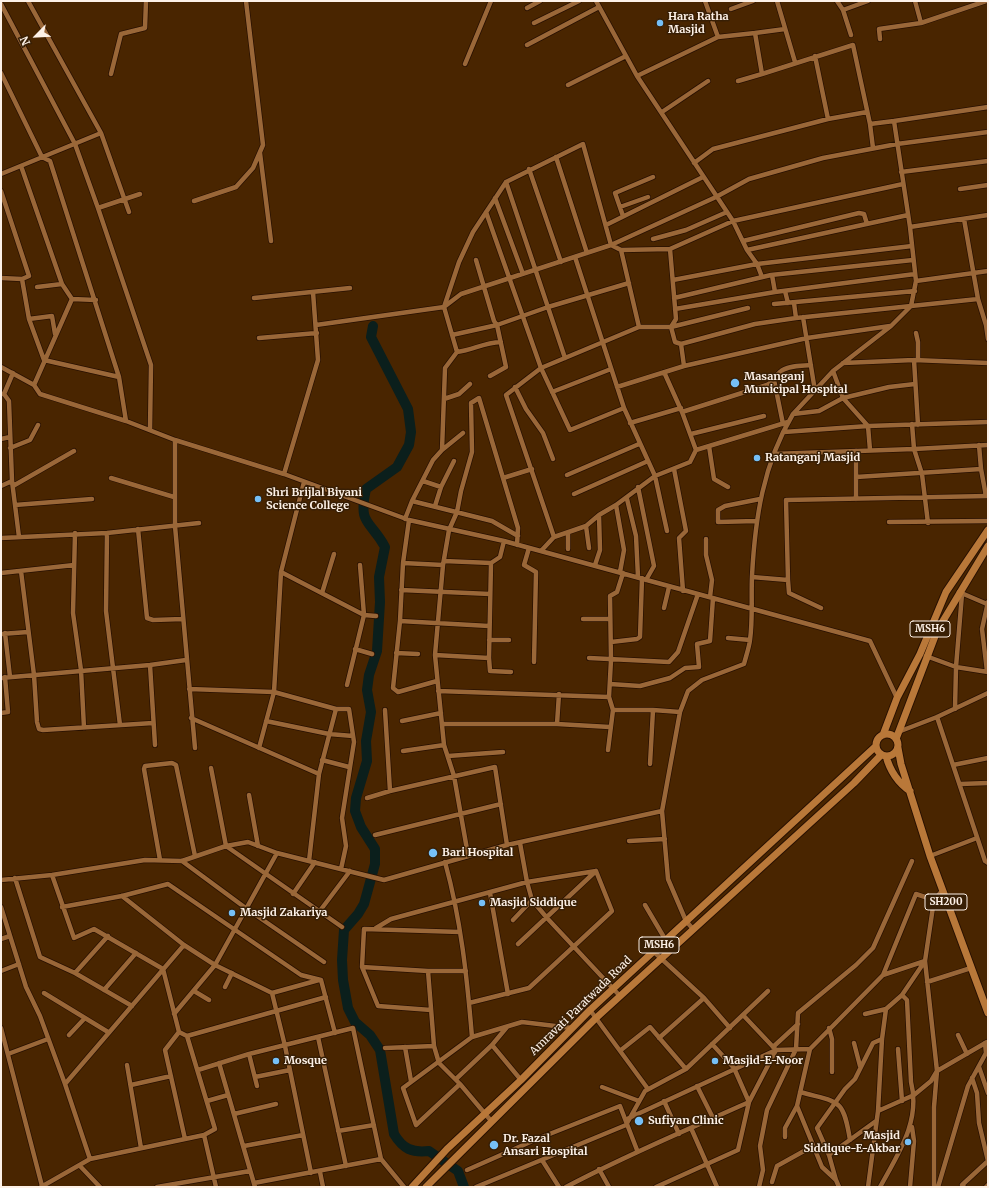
<!DOCTYPE html>
<style>
body{margin:0}
#map{position:relative;width:989px;height:1188px;overflow:hidden;background:#492500;font-family:Merriweather,serif}
canvas{display:block}
.frame{position:absolute;inset:0;border:2px solid #fdf1e7;pointer-events:none}
.north{position:absolute;left:16px;top:16px;width:40px;height:40px;-webkit-text-stroke:3px #381f05;paint-order:stroke;rotate:246deg;font-size:11px;font-weight:700;line-height:16px;text-align:center;color:#fdf1e7}
.north::after{content:'';display:block;margin:auto;width:14px;height:18px;background:#fdf1e7;clip-path:polygon(50% 0,100% 100%,50% 72%,0 100%)}
</style>
<div id="map">
<canvas width="989" height="1188"></canvas>
<div class="frame"></div>
<div class="north">N</div>
</div>
<script>
const context = document.querySelector('canvas').getContext('2d');
context.lineJoin = 'round';
function trace(path, color, width, dash) {
  context.strokeStyle = color;
  context.lineWidth = width;
  context.lineCap = dash ? 'butt' : 'round';
  context.setLineDash(dash || []);
  context.stroke(path);
}
function label(font, color, halo, rows, align = 'center') {
  context.font = font + ' Merriweather,serif';
  context.lineWidth = 3;
  context.setLineDash([]);
  context.textBaseline = 'middle';
  context.strokeStyle = halo;
  context.fillStyle = color;
  for (const [text, x, y, turn = 0] of rows) {
    context.save();
    context.translate(x, y);
    context.rotate((+turn || 0) * Math.PI / 180);
    context.textAlign = isNaN(turn) ? turn : align;
    if (halo) context.strokeText(text, 0, 0);
    context.fillText(text, 0, 0);
    context.restore();
  }
}
trace(new Path2D(`
 M373,326L371,337L408,409L411,432L409,445L397,467L366,489C358,526 370,519 385,547L379,577L380,602L377,651L369,675L367,690L371,712L366,741L367,761L356,798L355,811L361,827L375,849V864L364,904L358,914L344,930L342,960L343,980L348,1008L355,1022L370,1035L380,1050L394,1134C403,1149 412,1153 429,1151L458,1171L464,1187`), '#0b1f1c', 10);
const street = new Path2D(`
 M28,1L101,133L129,212
 M596,1L637,76L733,221L747,250L757,264L762,277
 M777,1L795,62
 M837,1L843,10L868,1
 M915,1L921,23
 M1,4L75,144L98,208L151,365L150,430
 M527,8L540,1
 M731,9L753,1
 M843,10L851,35
 M534,23L579,1
 M718,37L755,33
 M880,39L879,29L921,23L986,1
 M527,45L599,7
 M815,56L828,119
 M465,64L491,1
 M1,73L42,157L50,161L119,377L126,421
 M111,74L121,34L145,28L146,1
 M762,74L853,45L870,124L894,121
 M637,76L718,37L705,1
 M738,81L762,74L755,33L785,29
 M568,85L626,56
 M662,112L708,81
 M870,124L873,148
 M260,153L271,241
 M556,157L587,253
 M694,163L713,149L828,119L867,112
 M21,166L62,284L72,299L34,385
 M529,169L561,262
 M901,172L988,161
 M1,174L101,133
 M506,182L565,358
 M960,189L988,185
 M1,191L29,276L22,279
 M495,198L523,274
 M194,201L236,187L253,168L263,145L246,1
 M620,207L648,197
 M98,208L140,194
 M486,212L541,368L570,430L624,408
 M623,216L615,193L653,177
 M964,219L978,299L986,325L988,339
 M606,225L703,177
 M910,227L988,215
 M653,239L686,230L727,212
 M743,241L859,213L864,214L867,224
 M670,249L676,319L671,327L675,342L681,344L684,366
 M747,250L908,215
 M575,257L624,408L655,476L667,531
 M476,260L494,321L497,325L506,367L490,376
 M772,275L775,292
 M1,278L22,279L29,319L44,360L119,377
 M673,280L757,264L912,246
 M916,281L988,271
 M37,287L62,284
 M785,291L788,303
 M254,298L350,288
 M674,298L771,275L913,260
 M72,299L96,300
 M794,303L796,318
 M774,304L915,291
 M675,309L775,292L915,274
 M803,317L815,391
 M29,319L52,316L55,334
 M316,325L444,307L461,294L611,245L716,197L749,179L823,158L897,144L988,132
 M639,327H671L748,308
 M916,333L918,342V360
 M452,335L497,325L548,307L629,283
 M259,338L317,333
 M681,344L755,324L796,318L978,299
 M457,352C474,350 482,343 501,342
 M914,360L918,425
 M843,363L914,360L988,363
 M1,367L34,385L40,394L126,421L175,440L284,474L409,520L504,541L870,641L897,698
 M833,371L843,398L868,426L870,450
 M664,372L682,412L696,450
 M774,380L783,424
 M515,387L526,409L543,433L553,459
 M617,387L684,366L807,338L890,326
 M552,392L611,369
 M1,394H4L13,373
 M4,394L9,401L12,481L19,537
 M444,399L459,394L470,384
 M682,412L767,385C773,382 775,376 780,372C787,365 802,366 811,365
 M793,414L819,411L843,398L889,387L915,384
 M630,423L681,408
 M912,424L914,449L922,474L928,523
 M784,432L868,426L988,422
 M691,434L764,416
 M1,439L10,437
 M175,440V526L195,748
 M979,445L981,469L986,496
 M709,446L714,479L728,487
 M10,448L30,440L38,425
 M442,450L463,433
 M856,451V499
 M773,454L914,449L988,445
 M674,469L686,531L679,538L683,591
 M284,474L318,360L313,292
 M567,475L639,444
 M856,477L981,469
 M111,478L174,497
 M503,478L532,469
 M423,481L441,487
 M1,486L12,481
 M13,486L74,451
 M638,487L654,566L646,580
 M574,494L648,461
 M627,499L636,536L638,577
 M412,501L492,521L518,536
 M15,505L92,499
 M435,506L441,487L454,461
 M405,519L412,501L433,460L442,450L445,368L457,352L444,307L459,262L473,232L506,182L583,144L611,245L621,250L670,249L733,221L903,184
 M409,520L403,563L400,621L393,688L398,692L437,681
 M756,521L718,522V510L725,506L760,499
 M889,522L988,521
 M586,526L589,548
 M138,529L147,618L153,620L183,619
 M75,533L73,613L81,670L84,728
 M107,533L106,611L120,725
 M568,533V549
 M554,537L506,395L541,368L639,327L621,250
 M1,538L107,533L199,523
 M706,539V555L712,580L710,597
 M504,541L500,557L491,563L489,658L490,671L511,672
 M529,548L524,565L536,572L534,662
 M541,551L554,537L586,526L599,515L616,505
 M444,561L491,563
 M403,563L443,565
 M595,565L600,550L599,515
 M21,571L34,675L37,722L39,729L43,730L153,723
 M281,572L364,615L376,616
 M620,572L624,550L616,505L655,476L690,462L696,450L788,422
 M1,573L74,565
 M752,577L788,580L789,593L821,608
 M788,580L786,500L988,496
 M401,590L490,594
 M959,592L987,604
 M322,593L334,554
 M664,608L669,587
 M583,619H610
 M400,621L489,626
 M5,633L10,677
 M1,634L28,632
 M728,638L750,640
 M489,640H509
 M611,642L637,639L640,637L642,578
 M355,649L372,654
 M396,653L418,654
 M435,655L489,658
 M926,656L956,667L988,672
 M589,658L669,662L678,652L698,594
 M150,665L155,745
 M987,671L982,629L988,602
 M1,678L150,665L186,660
 M610,684L640,686L670,678L685,668L699,667L697,644L710,641L713,598
 M347,685L364,615L360,565
 M189,689L274,692L336,709H349L354,742L342,818L346,846L341,869
 M438,691L609,697
 M955,709L956,667L962,594
 M385,710L390,791
 M613,710H653L680,712
 M1,713L8,712L5,677
 M937,717L985,861L988,863
 M191,718L319,774
 M266,721L329,734L353,736
 M402,721L441,713
 M442,724H557L610,727
 M557,724L559,694
 M898,732L937,717L988,693
 M259,748L274,692L281,572L304,482
 M608,750L613,710L609,697L611,660L610,596L617,592L623,573
 M403,751L444,745
 M448,756L503,752
 M322,760L349,767
 M650,764L653,710
 M953,765L988,758
 M211,768L226,846L342,927
 M960,784L988,783
 M249,795L258,846
 M367,798L390,791L495,767L507,845
 M375,835L501,804
 M629,841L665,839
 M520,843L527,882L532,900L547,918L620,996
 M468,855L454,776L444,745L435,655L443,565L449,530L457,512L461,491L472,452L471,403L479,398L518,528L517,545
 M930,856L977,838
 M160,860L144,769L145,766L172,763L176,765L195,856
 M182,861L247,909L324,962
 M309,861L319,774L336,709
 M445,862C461,920 467,977 472,1037
 M52,875L74,938L94,929L163,969L179,1032L165,1050L185,1139
 M15,878L40,957L75,973L132,1006
 M1,880L52,875L145,860L182,861L226,846L248,842L277,853L384,880L507,845L662,811
 M490,893L508,994
 M293,894L315,862
 M122,896L184,945L215,965L272,993L285,1046L311,1173
 M645,905L665,939
 M1,907L26,987L40,1016L65,1084L90,1159
 M62,907L122,896L168,884L301,975L321,980
 M319,912L350,871
 M513,920L532,900
 M376,928L391,919L527,882L596,871
 M693,929L686,921L668,879L662,811L680,712L688,691L702,680L744,664C746,656 749,648 750,640C753,619 751,597 752,576C755,519 763,464 793,414L833,371L891,326L911,306L916,281L910,227L894,121L988,107
 M1,939L10,936
 M518,944L596,871
 M653,951L704,998L730,1028
 M362,967L428,971H466
 M1,971L19,964
 M428,971L434,1046L439,1063L460,1084L492,1122
 M75,973L108,936
 M883,975L916,894L934,900
 M321,980L335,1033
 M927,982L971,968
 M225,987L232,973
 M104,990L136,953
 M194,991L209,1000
 M44,993L108,1032
 M272,993L319,980
 M469,1003L529,988L612,911L596,871
 M431,1010L378,1006L362,967L364,929L460,932
 M590,1010L648,1089
 M174,1014L215,965L277,853
 M865,1014L886,1009
 M743,1015L776,1050
 M507,1027L492,1045L521,1080
 M1,1028L42,1186
 M829,1028L832,1039V1072
 M179,1032L187,1036L215,1129L204,1135
 M69,1035L85,1018
 M958,1035L967,1054
 M187,1036L326,997
 M318,1037L346,1166
 M659,1038L704,998
 M854,1043L860,1066
 M405,1047L411,1081
 M773,1047L798,1024
 M385,1048L434,1046
 M898,1049L902,1101
 M621,1050L650,1027L686,1069
 M8,1054L48,1039
 M249,1054L257,1086
 M219,1063L255,1187
 M127,1065L141,1148
 M979,1067L988,1093
 M198,1070L249,1054L353,1028L381,1159L404,1187
 M255,1077L290,1070
 M972,1078L977,1093L979,1123L988,1161
 M456,1079L492,1045
 M65,1084L184,945
 M460,1084L416,1125L403,1088L472,1037L522,1022L572,1028
 M131,1085L171,1076
 M697,1086L713,1118
 M602,1087L639,1101
 M800,1092C839,1103 843,1097 850,1140
 M207,1101L228,1095
 M664,1101L679,1134
 M797,1106L822,1167L836,1180L839,1187
 M878,1111L914,1095L931,1081L937,1071L987,1042
 M234,1114L276,1104
 M629,1118L776,1050L810,1049
 M691,1128L717,1187
 M338,1131L374,1125
 M785,1137V1128L797,1106L810,1049L883,975L925,961
 M244,1146L303,1135
 M829,1155L876,1121
 M542,1160L559,1187
 M80,1166L100,1187
 M599,1169L609,1187
 M467,1170L537,1139L620,1106L637,1150
 M320,1172L323,1187
 M836,1180L829,1155L817,1128L845,1089L855,1079L873,1043L882,1039
 M772,1182L777,1166L813,1146
 M254,1183L381,1159
 M41,1187L90,1159L204,1135L216,1187
 M157,1187L250,1171
 M476,1187L626,1125L645,1091L686,1069L768,991
 M566,1187C626,1155 687,1130 749,1102L734,1068L712,1044
 M656,1187L738,1150L749,1102L776,1050
 M759,1187L763,1170L760,1146L767,1110L796,1049L798,1013L856,965L873,948L912,861
 M868,1187L878,1111L882,1039L886,1009L902,995L925,961
 M880,1187C898,1154 921,1121 911,1082L907,1000L902,995
 M910,1187L914,1141L912,1127
 M934,1187V1107L937,1071L925,961L934,900L942,891
 M938,1187L968,1086L986,1053L985,1043
 M964,1187L962,1185L988,1161
 M986,1187L988,1185`);
const primary = new Path2D(`
 M876 745a11 11 0 1 1 22 0a11 11 0 1 1-22 0Z
 M883,735L897,698L920,654L946,592L988,530
 M896,739L937,631L988,546
 M898,748L901,764L930,856L988,1013
 M886,756C890,771 897,782 910,791
 M412,1187L447,1149L521,1080L590,1010L876,746
 M426,1187L596,1018L854,783L881,755`);
trace(street, '#281000', 6);
trace(primary, '#281000', 9);
trace(street, '#9a6738', 4.5);
trace(primary, '#b97839', 7);
for (const [x, y, r, color] of [
 [660,23,4,"#76c0f7"],
 [735,383,5,"#76c0f7"],
 [757,458,4,"#76c0f7"],
 [258,499,4,"#76c0f7"],
 [433,853,5,"#76c0f7"],
 [482,903,4,"#76c0f7"],
 [232,913,4,"#76c0f7"],
 [276,1061,4,"#76c0f7"],
 [715,1061,4,"#76c0f7"],
 [639,1121,5,"#76c0f7"],
 [908,1142,4,"#76c0f7"],
 [494,1145,5,"#76c0f7"]
]) {
  const dot = new Path2D();
  dot.arc(x, y, r, 0, 2 * Math.PI);
  context.fillStyle = color;
  context.fill(dot);
  trace(dot, '#381f05', 1.5);
}
for (const [x, y, w] of [
 [930,629,40],
 [946,902,42],
 [659,945,40]
]) {
  const box = new Path2D();
  box.roundRect(x - w / 2, y - 8, w, 16, 3);
  context.fillStyle = '#381f05';
  context.fill(box);
  trace(box, '#fdf1e7', 1);
}
label('bold 10px', '#fdf1e7', null, [
 ["MSH6",930,629],
 ["SH200",946,902],
 ["MSH6",659,945]
]);
label('bold 11px', '#fdf1e7', '#381f05', [
 ["Hara Ratha",668,17],
 ["Masjid",668,30],
 ["Masanganj",744,377],
 ["Municipal Hospital",744,390],
 ["Ratanganj Masjid",765,458],
 ["Shri Brijlal Biyani",266,493],
 ["Science College",266,506],
 ["Bari Hospital",442,853],
 ["Masjid Siddique",490,903],
 ["Masjid Zakariya",240,913],
 ["Mosque",284,1061],
 ["Masjid-E-Noor",723,1061],
 ["Sufiyan Clinic",648,1121],
 ["Masjid",900,1136,"right"],
 ["Siddique-E-Akbar",900,1149,"right"],
 ["Dr. Fazal",503,1139],
 ["Ansari Hospital",503,1152]
], 'left');
label('11px', '#fdf1e7', '#381f05', [
 ["Amravati Paratwada Road",581,1006,-44]
]);
</script>
